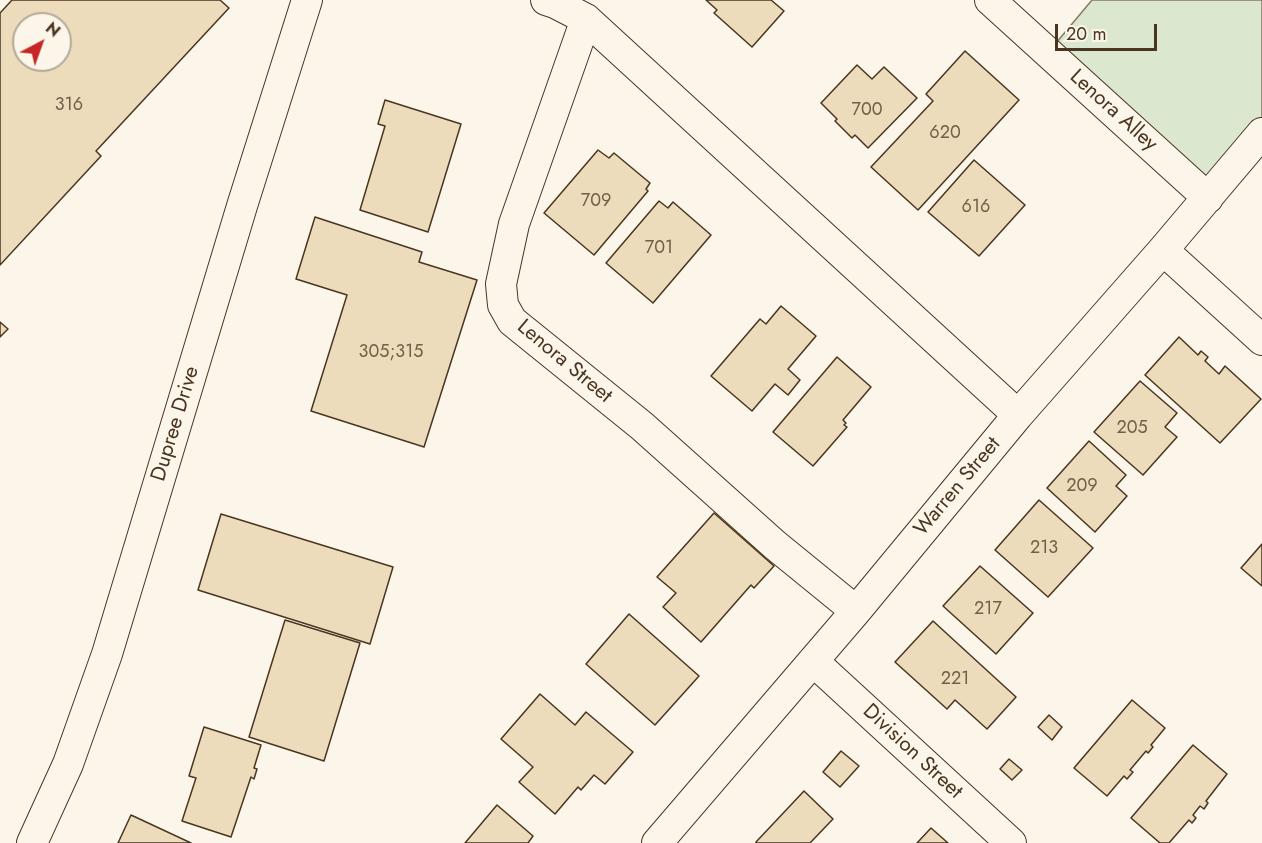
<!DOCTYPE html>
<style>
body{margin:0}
#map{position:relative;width:1262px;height:843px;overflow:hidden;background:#fbf6e9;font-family:Jost,sans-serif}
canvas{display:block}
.north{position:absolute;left:12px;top:12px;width:60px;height:60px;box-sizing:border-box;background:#fbf6e9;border:2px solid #b4a999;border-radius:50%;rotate:41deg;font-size:16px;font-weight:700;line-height:24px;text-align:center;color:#4a3520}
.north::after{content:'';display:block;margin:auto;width:21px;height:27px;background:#c62828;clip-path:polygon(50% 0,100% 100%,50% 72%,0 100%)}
.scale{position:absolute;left:1055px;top:24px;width:102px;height:27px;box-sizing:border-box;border:3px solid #4a3520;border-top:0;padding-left:8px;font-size:18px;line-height:21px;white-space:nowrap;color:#4a3520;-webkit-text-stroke:4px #fbf6e9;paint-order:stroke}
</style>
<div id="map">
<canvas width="1262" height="843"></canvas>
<div class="north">N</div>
<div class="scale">20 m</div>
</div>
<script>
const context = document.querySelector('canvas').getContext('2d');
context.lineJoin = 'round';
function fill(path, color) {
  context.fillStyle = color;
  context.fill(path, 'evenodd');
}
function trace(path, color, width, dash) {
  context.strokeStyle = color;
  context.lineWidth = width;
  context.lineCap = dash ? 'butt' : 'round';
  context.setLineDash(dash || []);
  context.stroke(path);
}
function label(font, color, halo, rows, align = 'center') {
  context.font = font + ' Jost,sans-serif';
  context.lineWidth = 4.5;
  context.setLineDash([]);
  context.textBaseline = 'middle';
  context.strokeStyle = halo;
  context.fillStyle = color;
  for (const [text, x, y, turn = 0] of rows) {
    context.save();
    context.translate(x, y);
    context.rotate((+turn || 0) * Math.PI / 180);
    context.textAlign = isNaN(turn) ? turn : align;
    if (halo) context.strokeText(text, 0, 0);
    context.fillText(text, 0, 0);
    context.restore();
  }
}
const green = new Path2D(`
 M1092,0H1262V133L1212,193L1051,49Z`);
fill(green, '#dce7d0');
trace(green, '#887966', 1.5);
const building = new Path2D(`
 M12,0H220L229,8L96,151L101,156L0,265V13ZM24,24H60V60H24Z
 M706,0H771L784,11L752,47L714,13L717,10Z
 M965,51L1019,100L918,210L871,167L933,101L926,94Z
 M857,65L872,79L884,67L917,98L868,148L855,135L852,138L835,121L837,119L821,103Z
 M385,100L461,124L428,232L360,210L385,126L378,124Z
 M598,150L609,158L614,153L650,183L646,189L648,191L594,255L544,213Z
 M974,160L1025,205L979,256L928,212Z
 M659,201L668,208L673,202L711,235L653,303L606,263Z
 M315,217L422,252L419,262L477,280L424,447L311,411L347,295L296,279Z
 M781,306L816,336L788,369L800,380L788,395L775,384L752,411L711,376L760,319L766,324Z
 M0,322L8,329L0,337Z
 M1179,337L1198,355L1201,351L1208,357L1205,361L1219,374L1225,366L1261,399L1220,443L1145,375Z
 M837,357L871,387L843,420L846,423L844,425L847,427L813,466L773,432Z
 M1140,381L1177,413L1165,427L1177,437L1143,475L1094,432Z
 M1089,441L1126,475L1116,486L1127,496L1095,532L1047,488Z
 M1039,500L1093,548L1048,597L995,550Z
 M714,513L774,566L754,588L751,585L701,642L663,607L676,593L657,577Z
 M221,514L393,567L370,644L198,590Z
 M1262,544V586L1241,568Z
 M980,566L1033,613L996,654L943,606Z
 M629,614L699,676L655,725L586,664Z
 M285,620L360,643L324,761L249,737Z
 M933,621L1016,697L987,729L955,700L947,709L895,662Z
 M540,694L575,725L586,712L633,752L605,784L594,775L581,790L578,787L555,814L519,782L533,767L501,739Z
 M1132,700L1165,728L1151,745L1153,747L1148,753L1146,751L1130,770L1133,772L1127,779L1124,776L1107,796L1074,768Z
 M1049,715L1062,727L1052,740L1038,727Z
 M204,727L261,745L254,768L257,769L254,779L251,777L231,837L182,821L196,778L189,776Z
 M1193,745L1227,774L1206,801L1208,803L1204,809L1200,806L1193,815L1196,818L1192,823L1189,820L1169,843H1160L1131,818Z
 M841,751L859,766L840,787L823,772Z
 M1009,759L1022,770L1012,780L1000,769Z
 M804,791L833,819L810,843H756V842Z
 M497,805L533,836L528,843H465Z
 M131,815L191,843H118Z
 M931,828L948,843H917Z`);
fill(building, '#ecdcbc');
trace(building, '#4a3520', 1.5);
const street = new Path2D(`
 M546,0L555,3L586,19L1018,415
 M990,0L1208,198
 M586,19L514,224L501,284L503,305L512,321L642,426L775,545L856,611
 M1163,250L1262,340
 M813,661L1011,843
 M32,843L68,764L107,654L242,206L307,0
 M657,843L856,611L1018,415L1163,250L1262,133`);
trace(street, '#4a3520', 32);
trace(street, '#fbf6e9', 30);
label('18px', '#725f47', null, [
 ["316",69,106],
 ["700",867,111],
 ["620",945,134],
 ["709",596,202],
 ["616",976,208],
 ["701",659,249],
 ["305;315",391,353],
 ["205",1132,429],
 ["209",1082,487],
 ["213",1044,549],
 ["217",988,610],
 ["221",955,680]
]);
label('21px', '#4a3520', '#fbf6e9', [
 ["Lenora Alley",1113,111,42],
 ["Lenora Street",564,362,40],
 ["Dupree Drive",176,424,-73],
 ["Warren Street",958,487,-50],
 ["Division Street",912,752,43]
]);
</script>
